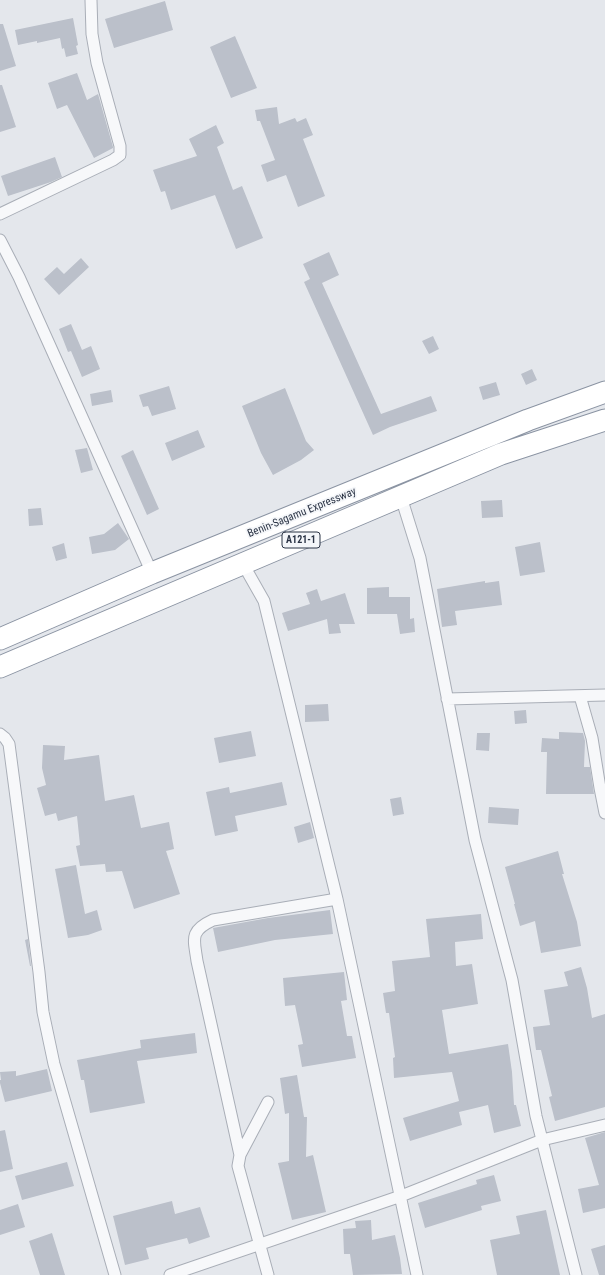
<!DOCTYPE html>
<style>
body{margin:0}
canvas{display:block;background:#e4e7ec}
</style>
<canvas width="605" height="1275"></canvas>
<script>
const context = document.querySelector('canvas').getContext('2d');
context.lineJoin = 'round';
function fill(path, color) {
  context.fillStyle = color;
  context.fill(path, 'evenodd');
}
function trace(path, color, width, dash) {
  context.strokeStyle = color;
  context.lineWidth = width;
  context.lineCap = dash ? 'butt' : 'round';
  context.setLineDash(dash || []);
  context.stroke(path);
}
function label(font, color, halo, rows, align = 'center') {
  context.font = font + ' "Roboto Condensed",sans-serif';
  context.lineWidth = 3.5;
  context.setLineDash([]);
  context.textBaseline = 'middle';
  context.strokeStyle = halo;
  context.fillStyle = color;
  for (const [text, x, y, turn = 0] of rows) {
    context.save();
    context.translate(x, y);
    context.rotate((+turn || 0) * Math.PI / 180);
    context.textAlign = isNaN(turn) ? turn : align;
    if (halo) context.strokeText(text, 0, 0);
    context.fillText(text, 0, 0);
    context.restore();
  }
}
fill(new Path2D(`
 M165,1L173,30L114,48L105,19Z
 M73,18L78,45L76,46L78,54L66,57L64,48L62,49L60,38L37,43V41L18,45L15,30Z
 M0,24H3L16,66L0,71Z
 M235,36L257,88L231,98L210,47Z
 M77,73L87,100L98,94L113,147V148L94,158L67,105L57,109L48,83Z
 M0,85H2L16,127L0,132Z
 M277,107L279,124L295,118L297,122L306,118L313,135L303,139L325,196L298,207L286,175L267,182L261,165L275,160L260,121H257L255,110Z
 M216,125L224,143L217,147L233,190L242,186L263,238L236,249L215,195L171,210L165,191L161,192L153,170L197,156L189,139Z
 M55,157L62,177L51,182L8,196L1,176Z
 M329,252L339,275L322,283L381,414L431,396L437,411L390,427L373,435L304,282L310,279L303,264Z
 M81,258L89,267L59,295L44,279L57,267L64,274Z
 M71,324L82,350L91,346L100,369L82,377L71,351L68,352L59,329Z
 M433,336L439,349L429,354L422,341Z
 M532,369L537,380L526,385L521,374Z
 M496,382L500,395L483,400L479,387Z
 M169,386L176,409L152,416L148,406L143,407L139,395Z
 M285,388L306,441L314,450L301,460L273,475L261,453L242,406Z
 M111,390L113,402L92,406L90,394Z
 M198,430L205,447L172,461L165,443Z
 M87,448L93,470L81,473L75,450Z
 M133,450L159,509L147,515L121,456Z
 M502,500L503,517L482,518L481,501Z
 M41,508L43,525L29,526L28,509Z
 M118,523L129,539L115,550L92,554L89,537L104,534Z
 M540,542L545,572L520,576L515,547Z
 M64,543L67,558L56,561L52,547Z
 M485,581V583L499,581L502,605L455,611L457,625L442,627L437,589Z
 M389,587V597H410V619L414,618L415,632L400,634L397,614H367V588Z
 M317,589L321,601L345,593L355,624H339L341,633L329,634L327,619L288,631L282,613L310,604L306,593Z
 M328,704L329,721L305,722V705Z
 M526,710L527,723L515,724L514,711Z
 M251,731L256,756L219,763L214,738Z
 M559,732L583,733L585,741L584,767H590L594,794H546L547,752H541L542,738L559,739Z
 M477,733H490L489,751L476,750Z
 M43,745L65,746L64,760L99,755L105,801L134,795L141,828L169,822L174,849L166,851L180,894L134,909L122,871L106,872L105,864L80,866L76,846L80,845L77,816L58,821L56,813L45,816L37,788L46,785L42,768Z
 M282,782L287,805L235,816L238,831L215,836L206,792L229,787L230,793Z
 M401,797L404,814L393,816L390,799Z
 M489,807L519,809L518,825L488,823Z
 M310,822L314,838L298,843L294,827Z
 M558,851L564,874H562L577,922L581,946L541,953L535,921L520,926L514,904H515L505,867Z
 M76,865L85,914L97,910L102,930L88,935L68,938L55,869Z
 M330,910L333,934L275,940L218,952L213,928L268,918Z
 M481,914L483,939L455,942L456,966L472,964L478,1004L442,1010L449,1054L508,1044L512,1072L514,1105H516L521,1126L494,1133L488,1105L459,1112L462,1125L410,1141L403,1118L459,1101L452,1072L394,1078L393,1058L395,1057L389,1013H386L383,993L395,991L392,961L430,957L426,919Z
 M28,939L31,966H30L25,940Z
 M581,967L587,988L592,1018L605,1014V1107L555,1121L549,1097L552,1096L541,1050H536L533,1027L550,1025L544,990L568,986L564,972Z
 M344,972L347,1000L341,1001L347,1036H352L356,1058L302,1067L298,1045L303,1044L295,1005L285,1006L283,978Z
 M195,1033L197,1053L137,1061L145,1103L90,1113L84,1080H81L77,1060L141,1048L140,1040Z
 M47,1069L52,1091L5,1102L0,1083V1080H1L0,1072L16,1071V1076Z
 M297,1075L304,1117H307L306,1157L313,1155L326,1212L292,1220L278,1163L289,1161V1113L285,1114L280,1078Z
 M5,1130L13,1169L0,1172V1131Z
 M605,1132V1208L583,1213L578,1189L599,1185L585,1138Z
 M67,1162L74,1186L22,1200L15,1176Z
 M494,1175L501,1201L481,1206L482,1210L425,1228L418,1203L477,1184L476,1180Z
 M172,1201L175,1214L200,1207L210,1237L189,1244L187,1238L146,1248L149,1259L125,1265L113,1216Z
 M18,1204L25,1227L0,1235V1210Z
 M546,1210L560,1275H497L490,1240L520,1234L516,1216Z
 M371,1220L372,1240L395,1235L400,1258L402,1274L353,1275L350,1254H344L343,1229L356,1228L355,1221Z
 M52,1233L65,1275H40L29,1241Z
 M605,1245V1275H599L591,1249Z`), '#bbc0ca');
const street = new Path2D(`
 M0,214L113,160L120,155V146L97,63L92,34L91,0
 M0,240L19,277L152,573
 M401,497L420,558L475,840L512,980L536,1116L576,1275
 M243,564L264,601L337,899L417,1275
 M580,696L592,738L600,788L605,813
 M447,699L605,695
 M0,734L5,738L9,744L39,972L43,1012L54,1064L115,1275
 M240,1155L197,961C194,939 189,931 213,920L337,899
 M170,1275L401,1196L542,1140L605,1125
 M268,1275L238,1166L240,1155L268,1102`);
const highway = new Path2D(`
 M0,639L152,573L528,420L605,392
 M0,667L501,454L605,420`);
trace(street, '#a9aeb7', 13);
trace(highway, '#8b94a3', 23);
trace(street, '#f7f8fa', 11);
trace(highway, '#fff', 21);
for (const [x, y, w] of [
 [301,540,38]
]) {
  const box = new Path2D();
  box.roundRect(x - w / 2, y - 8, w, 16, 3);
  context.fillStyle = '#f4f6f9';
  context.fill(box);
  trace(box, '#2b3445', 1);
}
label('bold 10px', '#2b3445', null, [
 ["A121-1",301,540]
]);
label('11px', '#2b3445', '#f4f6f9', [
 ["Benin-Sagamu Expressway",302,513,-22]
]);
</script>
